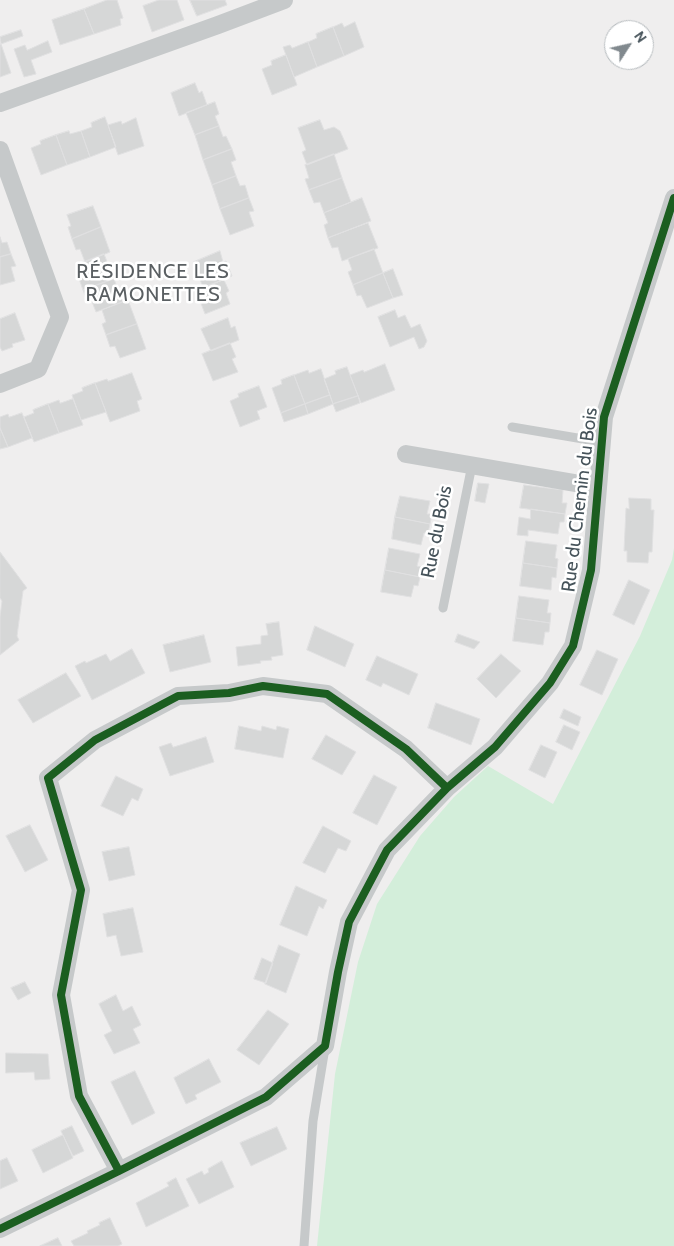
<!DOCTYPE html>
<meta charset="utf-8">
<style>
body{margin:0}
#map{position:relative;width:674px;height:1246px;overflow:hidden;background:#efeeee;font-family:Cabin,sans-serif}
canvas{display:block}
.north{position:absolute;left:604px;top:20px;width:50px;height:50px;box-sizing:border-box;background:#fff;border:1px solid #b5babd;border-radius:50%;rotate:55deg;font-size:14px;font-weight:700;line-height:20px;text-align:center;color:#46535a}
.north::after{content:'';display:block;margin:auto;width:18px;height:22px;background:#81898e;clip-path:polygon(50% 0,100% 100%,50% 72%,0 100%)}
</style>
<div id="map">
<canvas width="674" height="1246"></canvas>
<div class="north">N</div>
</div>
<script>
const context = document.querySelector('canvas').getContext('2d');
context.lineJoin = 'round';
function fill(path, color) {
  context.fillStyle = color;
  context.fill(path, 'evenodd');
}
function trace(path, color, width, dash) {
  context.strokeStyle = color;
  context.lineWidth = width;
  context.lineCap = dash ? 'butt' : 'round';
  context.setLineDash(dash || []);
  context.stroke(path);
}
function label(font, color, halo, rows, align = 'center') {
  context.font = font + ' Cabin,sans-serif';
  context.lineWidth = 5;
  context.setLineDash([]);
  context.textBaseline = 'middle';
  context.strokeStyle = halo;
  context.fillStyle = color;
  for (const [text, x, y, turn = 0] of rows) {
    context.save();
    context.translate(x, y);
    context.rotate((+turn || 0) * Math.PI / 180);
    context.textAlign = isNaN(turn) ? turn : align;
    if (halo) context.strokeText(text, 0, 0);
    context.fillText(text, 0, 0);
    context.restore();
  }
}
fill(new Path2D(`
 M674,548V1246H317L335,1074L358,962L377,904L420,836L454,797L488,766L553,804L640,636L672,560Z`), '#d3eeda');
const building = new Path2D(`
 M107,0H117L123,18L120,19L121,25L94,34L84,9Z
 M159,0H177L184,20L152,32L143,6Z
 M190,0H225L227,5L197,16Z
 M84,9L94,34L60,45L52,20Z
 M355,22L364,47L344,56L333,27L342,23L344,27Z
 M333,27L344,56L317,67L308,42L317,38L316,34Z
 M21,30L23,36L1,44L0,37Z
 M48,41L52,52L31,60L36,74L24,77L14,49L25,45L27,50Z
 M308,42L317,67L294,77L283,47L290,45L292,48Z
 M1,44L11,73L0,77V45Z
 M286,55L297,85L272,95L262,69L272,65L271,61Z
 M195,83L199,93L202,91L207,105L179,116L171,93Z
 M215,102L219,114L215,116L219,126L195,135L186,113Z
 M105,117L116,147L90,157L81,131L92,127L91,123Z
 M136,118L144,146L118,155L108,125L121,121L122,124Z
 M320,120L324,130L334,127L340,131L348,149L307,165L302,152L306,150L298,128Z
 M219,126L223,137L226,136L232,149L203,160L195,135Z
 M69,131L70,134L81,131L90,157L67,165L56,135Z
 M56,135L67,165L41,175L31,148L41,144L40,141Z
 M232,149L236,160L231,162L236,176L212,185L203,160Z
 M334,154L342,178L309,190L305,179L309,178L305,165Z
 M236,176L240,186L245,185L249,198L220,209L212,185Z
 M342,178L351,202L324,213L320,202L314,203L309,190Z
 M249,198L254,211L249,212L254,226L230,235L220,209Z
 M362,198L371,221L328,238L324,225L328,223L324,213Z
 M93,206L101,227L72,239L68,227L71,226L67,215Z
 M368,223L378,248L342,261L338,247L332,248L328,238Z
 M101,227L110,252L85,262L80,249L76,250L72,239Z
 M0,237L2,243L7,242L11,254L0,257Z
 M374,249L383,273L353,285L348,272L352,270L348,259Z
 M220,251L223,262L226,261L232,276L203,288L194,262Z
 M11,254L16,266L11,267L15,281L0,285V257Z
 M104,254L114,279L83,290L78,276L83,275L79,264Z
 M393,269L403,295L393,298L383,273Z
 M383,273L393,298L367,308L361,295L357,296L353,285Z
 M114,279L123,302L96,312L91,299L87,301L83,290Z
 M224,280L229,291L226,293L230,304L205,314L196,290Z
 M128,300L137,324L106,335L102,324L106,322L102,310Z
 M395,310L398,318L405,315L411,328L420,324L427,341L424,347L419,349L414,337L390,347L378,317Z
 M15,313L25,340L12,344L13,347L2,351L0,347V319Z
 M228,318L231,328L235,326L239,340L211,351L201,329Z
 M137,324L146,349L120,358L115,346L110,347L106,335Z
 M230,343L236,357L232,359L238,372L213,381L202,354Z
 M385,364L395,390L361,403L350,375L363,370L364,372Z
 M347,367L358,396L333,404L324,379L336,374L335,371Z
 M321,369L330,395L305,404L294,375L308,370L309,373Z
 M132,373L142,399L137,401L140,411L110,422L95,383L107,379L108,381Z
 M294,375L305,404L281,413L272,388L282,384L281,380Z
 M95,383L106,412L81,420L72,395L83,391L82,388Z
 M259,386L267,407L257,411L260,419L240,427L230,401L239,397L238,394Z
 M330,395L333,404L308,414L305,404Z
 M358,396L360,403L336,412L333,404Z
 M73,399L83,425L59,433L48,404L59,400L60,403Z
 M48,404L59,433L34,442L24,417L34,413L33,410Z
 M305,404L308,414L284,422L281,413Z
 M22,413L32,438L8,447L0,428V417L8,414L9,417Z
 M0,428L8,447L0,449Z
 M478,483L489,484L485,503L475,501Z
 M524,485L563,490L562,503H567L565,514L520,508Z
 M400,496L430,501L427,514H432L430,524L395,517Z
 M629,498L651,499V510H654L652,552H649L648,563L627,562V551H624L626,508L629,509Z
 M531,509L565,514L564,522H560L558,534L528,530V536L517,535L519,517L530,519Z
 M395,517L430,524L428,533H424L421,545L392,539Z
 M526,541L557,545L555,558L558,559L557,568L523,563Z
 M389,548L420,554L417,566L421,567L420,577L385,570Z
 M0,552L27,588L23,591L17,636L19,640L0,655V617L2,601L0,598Z
 M523,563L557,568L556,578L552,577L551,590L520,586Z
 M385,570L420,577L418,586L414,585L411,597L381,592Z
 M629,580L650,590L634,625L613,615Z
 M519,596L549,600L547,613H551L550,623L516,618Z
 M516,618L550,623L549,632H545L543,645L513,641Z
 M279,622L283,655L271,657L272,660L260,661L261,663L238,666L236,647L261,644V636L268,635L266,624Z
 M315,626L354,644L345,667L307,650Z
 M458,634L480,642L474,649L455,642Z
 M204,635L211,662L170,672L163,645Z
 M132,649L145,673L92,700L75,666L85,661L86,663L106,654L110,661Z
 M597,650L618,659L602,695L580,685Z
 M501,654L521,671L496,698L477,679Z
 M377,656L418,674L409,695L383,683L381,687L366,680Z
 M66,673L81,696L33,723L18,700Z
 M436,703L480,719L471,745L428,728Z
 M564,709L581,717L578,726L560,718Z
 M564,725L580,732L572,750L556,742Z
 M239,726L261,731L262,726L276,730L277,726L289,729L283,758L235,749Z
 M326,735L356,752L342,775L312,759Z
 M206,737L214,762L170,776L159,747L171,743L173,747Z
 M541,745L557,752L545,778L529,770Z
 M374,775L397,787L377,825L353,813Z
 M116,776L143,789L138,801L132,798L123,816L101,806Z
 M30,825L48,860L25,872L6,836Z
 M323,826L351,841L346,851L338,848L325,873L303,863Z
 M129,847L135,875L109,881L102,852Z
 M296,886L327,900L323,909L319,906L307,936L280,925Z
 M133,908L143,952L121,956L116,935L107,937L103,914Z
 M279,945L300,954L286,993L265,984Z
 M262,958L273,963L266,983L254,979Z
 M25,982L31,993L18,1000L11,988Z
 M116,995L123,1011L132,1006L141,1025L133,1029L140,1043L114,1054L104,1035L112,1031L99,1004Z
 M268,1010L289,1024L259,1065L237,1050Z
 M6,1053L48,1054L50,1079L35,1080L34,1072L6,1073Z
 M209,1059L221,1082L195,1095L197,1099L186,1104L174,1078Z
 M135,1071L155,1113L132,1125L111,1082Z
 M72,1126L84,1151L73,1156L61,1131Z
 M277,1127L287,1149L251,1166L240,1143Z
 M63,1135L73,1158L43,1173L32,1150Z
 M7,1158L18,1181L0,1189V1161Z
 M222,1161L234,1187L199,1204L186,1179L202,1171L204,1175L209,1172L208,1169Z
 M176,1178L189,1206L146,1227L136,1203L169,1186L167,1183Z
 M110,1218L122,1244L118,1246H74L71,1241L88,1233L87,1231L100,1225L99,1223Z
 M58,1238L62,1246H40Z`);
fill(building, '#d6d7d7');
trace(building, '#e0e0e1', 1);
trace(new Path2D(`
 M512,427L601,442
 M443,608L472,465
 M304,1246L313,1121L325,1048`), '#c6c9ca', 9);
trace(new Path2D(`
 M0,103L218,25L284,0
 M0,150L60,317L38,369L0,384
 M406,454L598,487
 M119,1171L79,1096L61,995L81,890L48,778L95,740L178,696L229,693L263,686L327,694L406,749L447,788
 M0,1229L119,1171L266,1097L325,1046L338,972L349,922L387,850L447,788L495,747L550,683L573,646L591,570L604,417L674,198`), '#c6c9ca', 18);
trace(new Path2D(`
 M119,1171L79,1096L61,995L81,890L48,778L95,740L178,696L229,693L263,686L327,694L406,749L447,788
 M0,1229L119,1171L266,1097L325,1046L338,972L349,922L387,850L447,788L495,747L550,683L573,646L591,570L604,417L674,198`), '#1b5e20', 8);
label('19px', '#46535a', '#fff', [
 ["Rue du Chemin du Bois",580,500,-83],
 ["Rue du Bois",437,532,-79]
]);
context.letterSpacing = '1px';
label('20px', '#5a5f62', '#fff', [
 ["RÉSIDENCE LES",153,272],
 ["RAMONETTES",153,295]
]);
context.letterSpacing = '0px';
</script>
